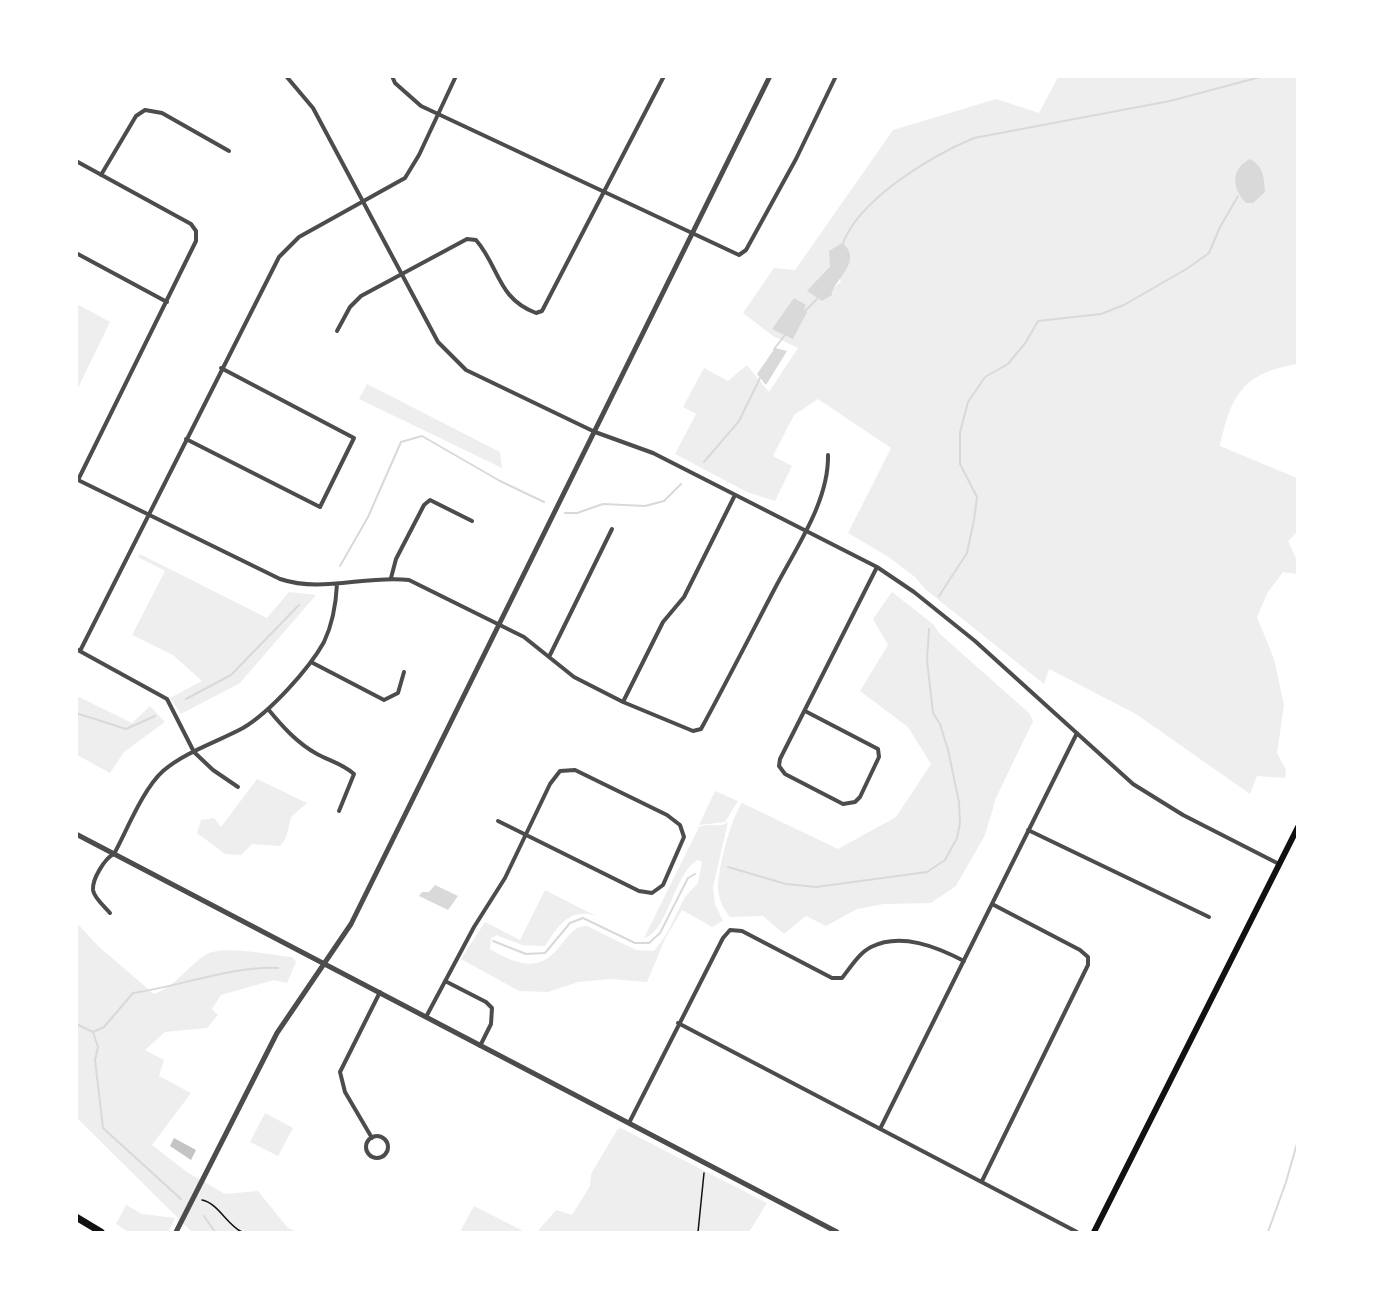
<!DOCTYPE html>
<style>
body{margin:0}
#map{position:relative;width:1374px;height:1309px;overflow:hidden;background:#fff;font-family:Raleway,sans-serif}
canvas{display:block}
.frame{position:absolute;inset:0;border:78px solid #fff;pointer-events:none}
</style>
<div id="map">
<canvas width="1374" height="1309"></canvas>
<div class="frame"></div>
</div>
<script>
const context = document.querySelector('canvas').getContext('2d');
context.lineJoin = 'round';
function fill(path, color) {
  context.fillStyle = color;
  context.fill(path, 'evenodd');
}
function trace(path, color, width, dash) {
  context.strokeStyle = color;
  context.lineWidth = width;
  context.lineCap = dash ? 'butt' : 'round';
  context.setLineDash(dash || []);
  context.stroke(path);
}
fill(new Path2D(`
 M1058,77H1297V364C1243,373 1231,395 1220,446L1297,478V532L1288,541L1297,560V574L1283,572L1268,592L1257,617L1274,659L1284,705L1277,753L1286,770L1285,778L1257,776L1250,794L1136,714L1049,669L1044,684L925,589L915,577L887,556L848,533L891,448L818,399L794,415L773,456L792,466L775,501L747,492L675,454L696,414L683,407L704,368L728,381L747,365L769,392L798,348L773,336L743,313L774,268L795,270L893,130L996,99L1039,113ZM830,265L841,281L832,290L808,291Z
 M77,304L110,322L77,390Z
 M367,384L500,452L502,468L359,399Z
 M140,554L267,618L289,592L316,595L240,683L181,714L170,698L202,681L173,655L132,635L165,571L138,557Z
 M892,592L933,624L940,634L1029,713L1033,721L996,798L985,835L956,886L931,903L884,904L857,909L826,926L806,916L784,934L763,916L730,917C723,909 718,898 718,887C718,869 731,817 742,803L838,849L896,817L931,764L908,727L860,691L888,645L873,619Z
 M77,696L132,723L150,706L165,722L124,752L110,773L77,755Z
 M257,779L307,803L291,817L286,838L280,846L252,844L241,855L225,854L197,833L201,820L214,818L221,827Z
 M715,791L738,801L725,822L699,825Z
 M728,822L713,887L715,904L723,921L712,927L682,910L665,939L647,982L610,979L578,982L548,992L519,991L461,959L485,922L520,940L545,890L596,916C570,907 558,926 545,946L522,945L496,935L491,939L490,949C560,993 557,924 587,926L636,950L654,951L666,935L685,897L698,883L702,862L698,860C674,872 668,933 644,938L699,827C708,822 718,829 728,822Z
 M76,922L98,946L154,994C175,987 187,967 205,955C223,944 270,955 292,957L296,962L287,983L274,980L221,995L212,1009L218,1015L207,1028L165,1032L145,1050L164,1060L159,1076L191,1093L152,1145L187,1172L225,1194L258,1191L288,1228L298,1232H192L77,1118Z
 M265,1113L293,1128L278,1156L250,1142Z
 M621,1128L767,1203L749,1232H537L556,1210L572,1215L590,1186L591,1174L617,1130Z
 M126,1205L142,1214L175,1218L168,1232H128L116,1224Z
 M474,1206L525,1232H460Z`), '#eee');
fill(new Path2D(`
 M1250,159C1264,167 1264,178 1265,192L1253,203H1246C1232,189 1230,169 1250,159Z
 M842,243C865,261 832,281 832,295L822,301L807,291L830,266L829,251Z
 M794,298L806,305L804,309L807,312L793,339L772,329Z
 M775,348L787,351L766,385L757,374Z
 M435,885L458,896L448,910L419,896L422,892H429Z`), '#d9d9d9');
trace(new Path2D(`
 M842,246C857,200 931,156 974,138L1170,101L1264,76
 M804,312L817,299
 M774,349L785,335
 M704,462L739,421L761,376
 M565,513H577L603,504L645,506L664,501L681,484
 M340,566L368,517L401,442L422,436L500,481L544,502
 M939,596L967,553L974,520L977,497L960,464V432L968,402L985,377L1008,364L1026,342L1038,321L1101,314L1124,305L1188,268L1209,253L1220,227L1238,196
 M186,699L231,675L299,605
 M76,713L126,729L155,716
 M728,867L786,884L816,887L927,872L945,860L957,838L960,823L959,802L948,750L940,724L933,713L927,660L929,629
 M493,941L526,954L545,953L570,923L583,918L635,943H649L660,933L688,878L695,874
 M76,1024L93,1032L98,1047L95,1060L103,1128L181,1199
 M93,1032L104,1027L133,993C181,986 232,966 278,968
 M204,1216L215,1232
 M1268,1232L1286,1182L1298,1140`), '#d9d9d9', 2);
fill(new Path2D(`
 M174,1138L196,1150L191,1160L170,1146Z`), '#c4c4c4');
trace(new Path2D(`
 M202,1200C218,1203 227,1225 242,1232
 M698,1232L704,1173`), '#111', 1.5);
trace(new Path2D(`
 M286,76L313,108L438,342L466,370L595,432L653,453L877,567L914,592L975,641L1133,784L1183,815L1279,864
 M392,76L395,83L421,106L739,255L746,250L796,159L836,76
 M76,161L191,224L196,231V241L78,480
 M101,175L136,116L145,110L162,113L229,151
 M76,253L167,302
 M337,331L350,307L361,296L467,239L476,240C500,268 497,298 536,313L542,311L664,76
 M186,439L320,507L354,438L221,368
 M76,479L280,579C322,593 365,575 409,580L524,637L574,677L623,702L693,731L701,729C726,683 750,636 774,590C795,549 829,502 828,455
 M391,578L396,559L424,505L430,500L472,521
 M76,649L167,699L194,752L213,770L238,787
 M80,651L279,257L299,237L405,178L419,155L456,76
 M549,657L612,529
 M311,662L384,700L398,693L404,672
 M623,702L663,622L684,597L735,495
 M268,709C282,726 297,743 317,754C330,761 343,764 354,774L339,811
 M805,711L878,749L879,757L860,797L855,802L843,804L785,774L779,766L780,759L877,567
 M1028,830L1209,917
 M110,913C105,907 94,898 93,890C92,879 105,858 114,854C127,830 143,789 163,771C185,752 217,742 243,728C270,712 309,669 324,642C333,623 336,604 337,584
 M445,981L486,1002L492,1008L491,1024L480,1046
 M426,1017L474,927L505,878L550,784L560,771L575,770L667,815L680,825L684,837L663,885L652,893L639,891L498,821
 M678,1023L1077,1232
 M629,1123L723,938L730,930L742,931L832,978H842C850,968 859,953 871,947C901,932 937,947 964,961
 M880,1129L1077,733
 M366 1147a11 11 0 1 1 22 0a11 11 0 1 1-22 0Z
 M372,1138L345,1092L340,1072L380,992
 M982,1181L1088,965V957L1080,950L992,904`), '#4c4c4c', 4);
trace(new Path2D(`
 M76,834L837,1232
 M176,1232L277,1033L351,924L770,76`), '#4c4c4c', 5);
trace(new Path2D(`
 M1094,1232L1298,827`), '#111', 6);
trace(new Path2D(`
 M76,1217L101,1232`), '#111', 7);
</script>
